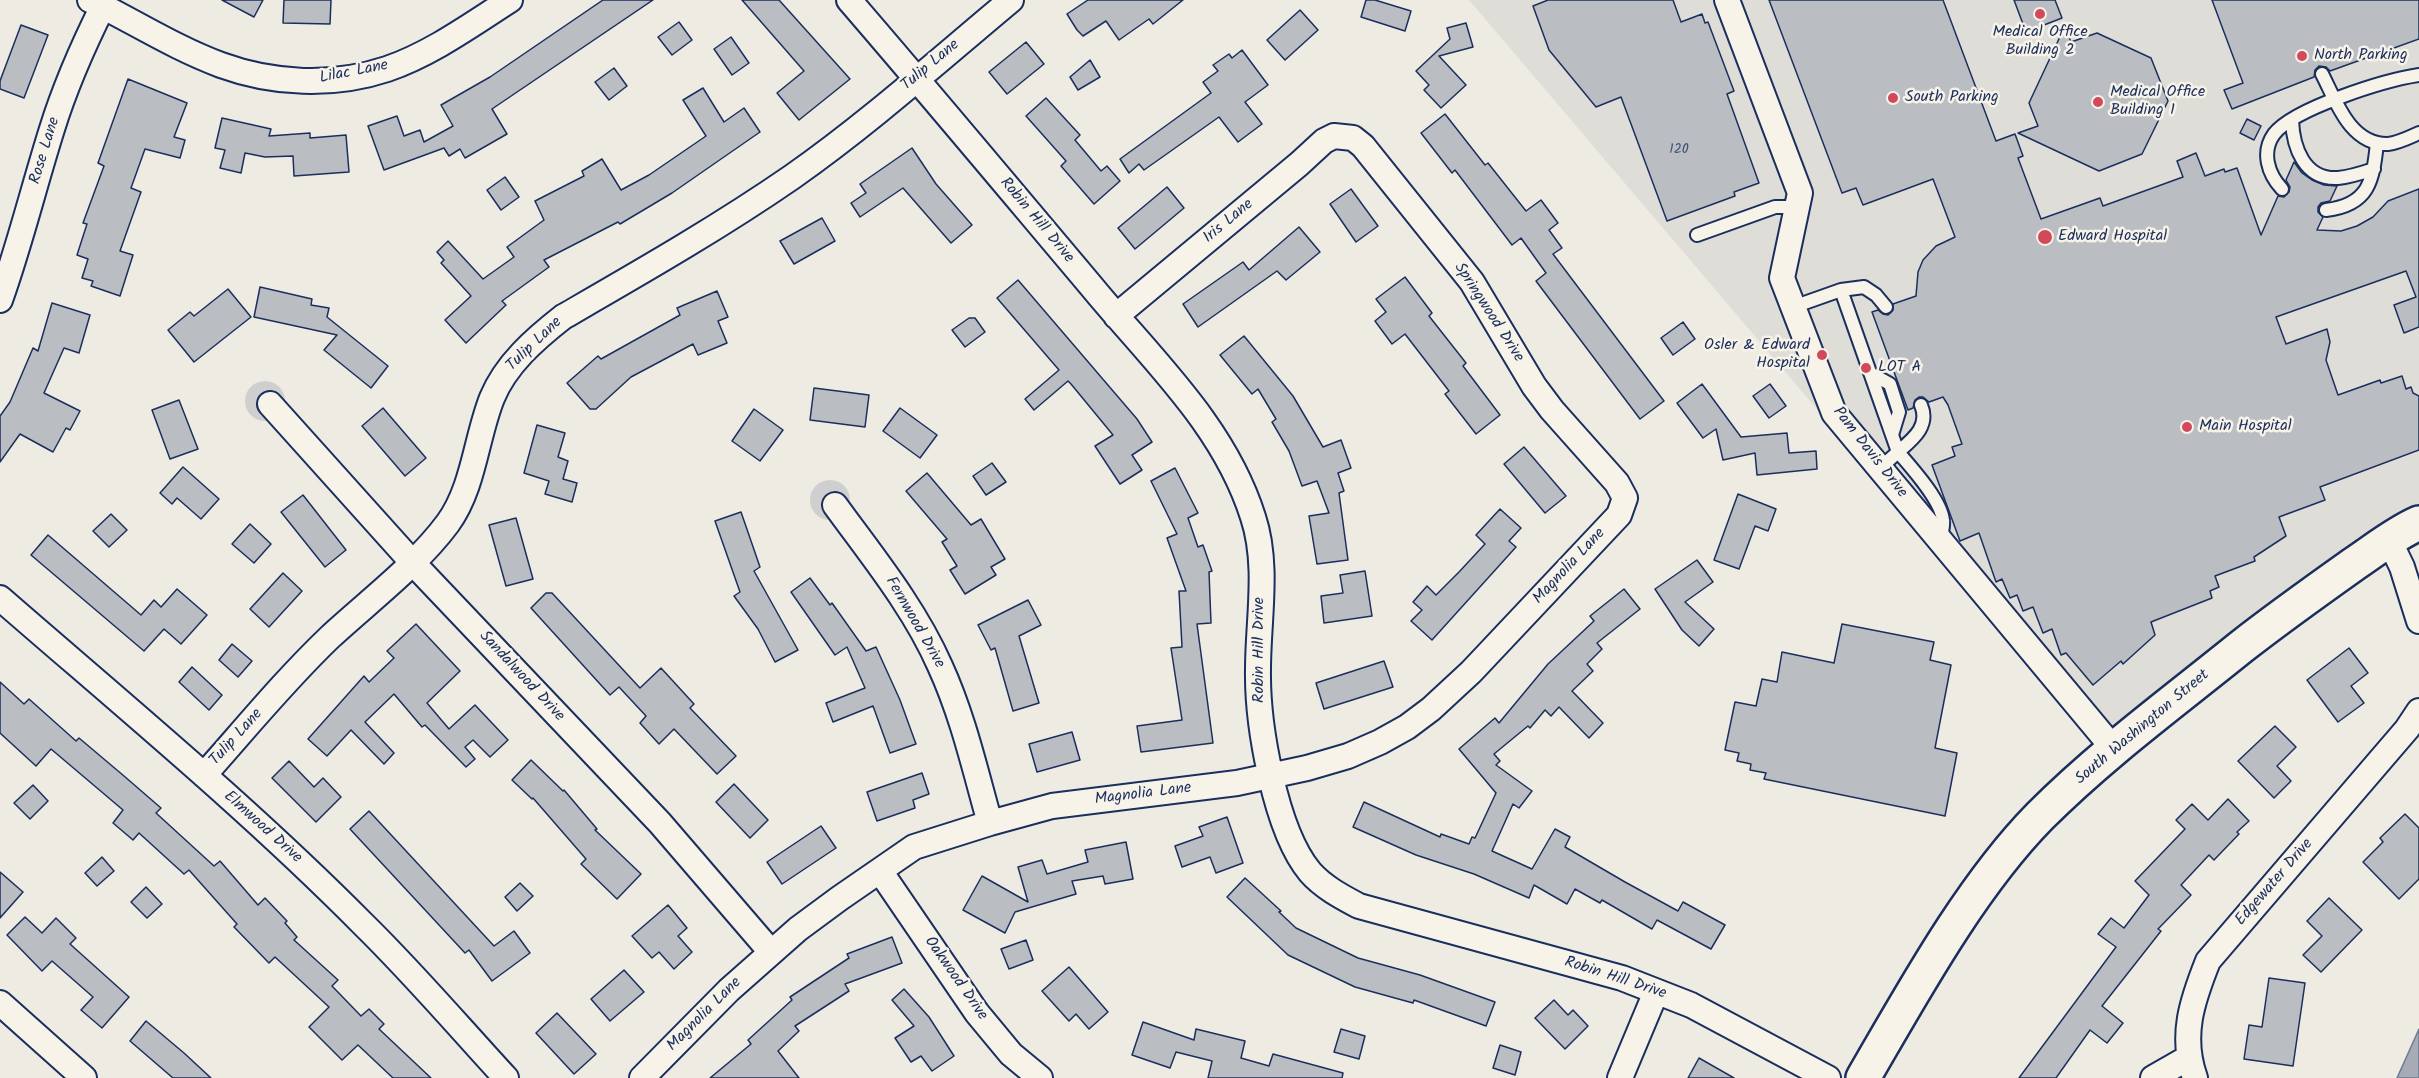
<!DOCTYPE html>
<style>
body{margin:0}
canvas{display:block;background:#eeebe2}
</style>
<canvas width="2419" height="1078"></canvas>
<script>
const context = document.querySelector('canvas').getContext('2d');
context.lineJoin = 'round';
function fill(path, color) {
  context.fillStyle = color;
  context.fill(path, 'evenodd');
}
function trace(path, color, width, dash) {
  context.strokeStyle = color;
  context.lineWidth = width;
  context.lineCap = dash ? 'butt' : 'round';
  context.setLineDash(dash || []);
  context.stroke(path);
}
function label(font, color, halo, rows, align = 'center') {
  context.font = font + ' Kalam,sans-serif';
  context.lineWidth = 5;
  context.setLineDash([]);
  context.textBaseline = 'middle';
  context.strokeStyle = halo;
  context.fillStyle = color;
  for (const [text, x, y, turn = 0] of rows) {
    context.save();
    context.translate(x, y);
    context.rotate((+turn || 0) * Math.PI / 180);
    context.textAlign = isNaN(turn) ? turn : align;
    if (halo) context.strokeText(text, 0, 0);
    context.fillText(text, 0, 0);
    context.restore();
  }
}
fill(new Path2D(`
 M1469,0H2419V523L2112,748L1873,475Z`), '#deddd8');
fill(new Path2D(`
 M245 401a20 20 0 1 1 40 0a20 20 0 1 1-40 0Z
 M810 500a20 20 0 1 1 40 0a20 20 0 1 1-40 0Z`), '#cfcfcf');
const water = new Path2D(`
 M2419,1029V1078H2397Z`);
fill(water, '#a6abb5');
trace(water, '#6e7992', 1.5);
const building = new Path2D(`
 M222,0H263L254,17Z
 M284,0H331L330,24L283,23Z
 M603,0H653L492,109L507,134L465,158L460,149L449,156L444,148L384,170L368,126L397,116L404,136L420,130L424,142L453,126L441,105L490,77Z
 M742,0H779L850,79L799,120L777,93L804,71Z
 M1088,0H1183L1153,24L1149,19L1119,40L1106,21L1083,36L1077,30L1067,14Z
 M1366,0H1375L1411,11L1405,31L1361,17Z
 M1548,0H1673L1681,22L1702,14L1705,23L1708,22L1734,91L1727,94L1759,183L1734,192L1735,196L1667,221L1621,97L1596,107L1549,50L1533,6Z
 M1769,0H1943L1996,141L2015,134L2023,156L2018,158L2041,219L2100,198L2103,206L2183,177L2177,161L2196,153L2205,176L2224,169L2225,172L2237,168L2261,235L2278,196L2284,197L2289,192L2290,187L2286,180L2294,162L2302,173L2312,180L2324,185L2337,186L2330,201L2321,203L2318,207V212L2323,217L2317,230L2341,231L2357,226L2373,217L2388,201L2419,189V327L2404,333L2394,305L2416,297L2406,271L2276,317L2286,344L2327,329L2330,342L2326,360L2338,395L2380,380L2381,383L2402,376L2406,389L2411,387L2413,393L2419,396V450L2320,487L2325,500L2279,517L2286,536L2254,557L2255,561L2215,576L2219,587L2210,591L2212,598L2151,622L2155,635L2123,664L2121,661L2093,685L2066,653L2061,655L2052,629L2043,633L2033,607L2023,611L2017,595L2010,598L2002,579L1996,582L1979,533L1960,541L1932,465L1955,456L1952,447L1962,444L1948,405L1943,397L1929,402L1923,397H1919L1915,400L1913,408L1908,410L1872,312L1878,310L1883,314L1888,315L1893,310V304L1916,296L1918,272L1923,260L1936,246L1955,237L1933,179L1863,205L1856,188L1842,193Z
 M2014,0H2055L2062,18L2026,32Z
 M2212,0H2419V39L2330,71L2326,67L2319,66L2315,70L2314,77L2232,109L2224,90L2243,83Z
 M1300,10L1318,30L1285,60L1267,40Z
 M679,22L692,40L672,55L658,37Z
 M1466,23L1473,47L1439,56L1466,85L1441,108L1424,90L1429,85L1416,71L1450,39L1447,28Z
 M21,25L48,35L24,98L0,89V81Z
 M2065,26L2071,42L2097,33L2151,58L2168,101L2142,154L2099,171L2018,133L2038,126L2029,103Z
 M731,37L749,63L732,75L714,49Z
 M1026,42L1044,64L1007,94L989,72Z
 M1242,50L1268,85L1245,102L1262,124L1238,142L1219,117L1144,170L1139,164L1129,173L1120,159L1211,93L1203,82L1218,71L1213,65L1229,54L1232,58Z
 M1090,60L1100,77L1078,90L1070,77Z
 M614,68L627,86L609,100L595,82Z
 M128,79L187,103L174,137L185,140L180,158L145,149L131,188L141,192L120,251L133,255L120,296L91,286L93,281L82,278L88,259L77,255L87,224L83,223L104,166L98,163Z
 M703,88L724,122L744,108L760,132L672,193L620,224L618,222L544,260L549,267L502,301L506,305L466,343L445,320L471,296L441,263L444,260L437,252L448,241L483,279L514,257L507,247L544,220L535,201L584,176L582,171L602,159L621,190L649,175L706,136L683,100Z
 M1046,98L1080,135L1075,140L1101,171L1107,166L1120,181L1094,204L1061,166L1066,161L1026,116Z
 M1445,114L1485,165L1488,163L1526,211L1541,200L1558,223L1549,230L1562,248L1553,254L1664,401L1640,419L1536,281L1546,273L1521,238L1512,245L1455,170L1452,173L1421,133Z
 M222,118L271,129L269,136L310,133V138L346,135L349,172L294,176L293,156L265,157L245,153L241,173L220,168L225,150L215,148Z
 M2247,119L2261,126L2254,140L2240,133Z
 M912,148L936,184L972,225L951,243L903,188L860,217L851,203L866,193L860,184Z
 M505,177L519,197L501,210L487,190Z
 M1167,187L1184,208L1135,249L1118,228Z
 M1351,189L1378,226L1356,242L1330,204Z
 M822,218L835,241L794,264L780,241Z
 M1299,227L1320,252L1286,280L1277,271L1198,327L1183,304L1243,262L1249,270Z
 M1405,277L1432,313L1429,316L1466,363L1463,366L1500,415L1476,434L1445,394L1449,391L1405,334L1392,344L1375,321L1386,312L1376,299Z
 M1018,280L1137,419L1152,442L1132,455L1142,470L1120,484L1095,446L1113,435L1071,384L1068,381L1034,410L1025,399L1059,370L997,298Z
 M260,287L312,299L311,305L329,308L327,317L388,366L371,388L324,350L337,335L254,317Z
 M228,289L251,317L194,362L168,330L190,312L194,316Z
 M717,291L728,317L718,321L727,343L698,355L693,344L631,377L596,409H590L567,383L598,356L601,359L680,315L677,308Z
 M52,303L90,315L79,353L64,348L44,393L80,411L70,430L66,428L53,452L20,434L0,462V416L10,402L33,348L38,351Z
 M969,318H975L985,332L965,347L952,330Z
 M1683,322L1695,339L1673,355L1661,338Z
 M1244,336L1293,396L1323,447L1341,440L1351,468L1338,473L1344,491L1339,493L1348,560L1317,564L1309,516L1329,513L1317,481L1302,486L1289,451L1272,422L1276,419L1258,389L1252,394L1220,355Z
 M1702,384L1741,437L1787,433L1789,453L1816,451L1817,469L1757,475L1755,453L1723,460L1716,429L1703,438L1677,403Z
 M1770,384L1786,406L1769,418L1753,396Z
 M814,388L869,395L865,427L810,420Z
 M179,400L198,449L170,459L152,410Z
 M383,408L426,458L405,476L362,426Z
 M900,408L937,435L920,458L883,431Z
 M754,409L783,430L760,461L732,441Z
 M537,425L565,433L558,457L568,461L563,479L577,483L572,502L545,494L549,481L524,473Z
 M1524,447L1566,496L1545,513L1504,464Z
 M992,463L1006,482L986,495L973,476Z
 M183,467L219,499L201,519L177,498L172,504L160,493Z
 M1175,468L1198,513L1188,518L1198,547L1203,545L1212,571L1209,572L1211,623L1197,624L1213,743L1141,752L1137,726L1182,720L1171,648L1182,647L1179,591H1186L1167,538L1177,534L1151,481Z
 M927,473L971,525L981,519L1005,559L991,567L996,575L965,594L950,570L957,566L942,542L947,539L906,491Z
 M1738,494L1776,509L1768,531L1755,526L1739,569L1714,560Z
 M303,495L346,550L325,567L281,512Z
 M1500,509L1521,528L1509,541L1516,547L1432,640L1411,621L1422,610L1413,602L1427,586L1436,595L1459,572L1485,544L1476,535Z
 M741,512L760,567L754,571L798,650L775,662L758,629L734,596L740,592L715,521Z
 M111,514L127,530L109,547L93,531Z
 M516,518L533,579L506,586L489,525Z
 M250,524L271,544L254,563L232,544Z
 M48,535L141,615L154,600L161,607L177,589L207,615L181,644L164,629L144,651L31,555Z
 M1697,560L1713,582L1685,602L1714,629L1699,646L1682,630L1655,589Z
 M1365,571L1372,616L1324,623L1321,596L1343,593L1340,575Z
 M283,573L302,591L269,627L250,609Z
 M810,578L830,605L832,603L866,651L876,647L900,700L916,744L890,753L873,706L833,722L826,703L865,688L847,647L835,655L791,592Z
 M1624,589L1640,609L1597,643L1602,649L1587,664L1593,671L1572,691L1603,723L1589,738L1559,707L1551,716L1545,710L1530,728L1528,726L1494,754L1500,761L1496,765L1532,791L1519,808L1513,804L1492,851L1532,869L1555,829L1570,837L1565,847L1625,882L1678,911L1683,902L1725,925L1711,949L1657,920L1652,929L1602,900L1600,903L1575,889L1567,904L1534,885L1529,898L1474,874L1416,855L1353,827L1364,802L1440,837L1441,834L1469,844L1472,837L1475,838L1496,793L1459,749L1495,718L1499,723L1548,664L1594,621L1590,616Z
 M546,593H552L640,688L661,668L694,704L690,708L736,756L717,774L674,729L659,744L640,723L646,716L619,687L610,695L531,608Z
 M1028,600L1041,625L1019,636L1039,703L1013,711L995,648L991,650L978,625Z
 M416,624L460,671L427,703L449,729L475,705L508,740L490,757L473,740L465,747L475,759L466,767L425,725L422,727L394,694L365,722L394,753L384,764L351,730L327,756L308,739L364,676L369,682L394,658L387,651Z
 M1842,624L1934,642L1930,660L1951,665L1935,748L1957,753L1945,816L1764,779L1766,773L1750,770L1751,764L1737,761L1739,753L1725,750L1735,702L1756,706L1762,679L1777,682L1782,652L1834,663Z
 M232,644L252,661L238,677L219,660Z
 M2349,648L2368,673L2351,686L2364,703L2338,722L2307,680Z
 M1384,661L1393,687L1324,709L1316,683Z
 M192,667L222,695L209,710L179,682Z
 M0,682L24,704L29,699L76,741L79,738L124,776L161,808L156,813L214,866L220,861L258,905L265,898L287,921L285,923L297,937L294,940L338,980L332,986L361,1016L369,1009L384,1024L379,1029L431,1078H393L358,1045L342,1060L309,1027L329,1007L275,957L269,963L234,927L237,924L189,870L184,874L139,833L133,840L113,823L123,810L51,749L36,766L0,733Z
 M2275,726L2296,747L2277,766L2291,781L2274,798L2238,761Z
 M1072,732L1080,760L1037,772L1029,744Z
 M531,760L563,791L564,790L597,829L595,830L641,874L617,899L581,864L586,859L533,798L532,799L512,780Z
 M289,761L314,787L323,778L341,797L316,822L272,778Z
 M922,773L929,794L913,800L915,808L877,821L867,792Z
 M734,784L768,820L750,838L716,802Z
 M33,785L48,801L30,819L14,803Z
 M2228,799L2249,821L2237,832L2239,834L2214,860L2209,855L2181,885L2191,895L2158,929L2161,931L2102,1006L2123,1023L2107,1043L2090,1030L2056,1078H2019L2116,947L2098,934L2111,918L2124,928L2149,895L2135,881L2185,829L2176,820L2192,804L2208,820Z
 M369,811L494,946L514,931L530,953L492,981L469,950L465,953L350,829Z
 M2405,814L2419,828V879L2399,899L2363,862L2383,842L2380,838Z
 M1227,817L1243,863L1216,873L1210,857L1182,867L1175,846L1203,836L1199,827Z
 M821,826L836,848L782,884L767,862Z
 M1126,842L1133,879L1105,884L1103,876L1072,881L1076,894L1015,912L1005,933L963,910L982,876L1028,902L1018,867L1042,860L1047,874L1088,862L1085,850Z
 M102,857L114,871L97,886L85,873Z
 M0,872L23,892L0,918Z
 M1245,878L1281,911L1279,912L1296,928L1358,958L1420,975L1495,1002L1486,1026L1414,1000L1413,1003L1355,987L1288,955L1227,897Z
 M520,883L533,896L517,911L505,897Z
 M146,887L162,904L147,918L131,902Z
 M2329,898L2362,930L2321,972L2303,955L2322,936L2307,921Z
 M668,905L687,928L678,936L692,952L674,969L659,952L652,958L632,936Z
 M25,917L42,933L56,918L76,938L70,944L129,997L102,1028L81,1010L93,997L52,961L42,971L7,935Z
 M892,937L902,963L845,984L849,991L795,1026L799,1031L778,1051L799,1078H710L751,1044L748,1040L792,1000L790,997L849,958L847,954Z
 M1026,940L1033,960L1009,969L1001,949Z
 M1069,967L1108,1012L1089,1029L1076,1014L1069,1021L1042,991Z
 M624,970L644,992L610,1021L591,999Z
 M2269,978L2305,983L2293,1066L2244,1059L2249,1025L2262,1027Z
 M904,989L929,1017L954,1056L932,1071L921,1056L911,1062L895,1038L914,1026L892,1000Z
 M1554,1000L1568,1015L1573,1010L1588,1026L1565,1049L1535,1018Z
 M557,1013L596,1054L574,1074L536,1033Z
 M146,1021L184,1053L211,1078H173L130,1041Z
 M1143,1022L1194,1040L1196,1029L1245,1041L1241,1058L1269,1066L1273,1054L1343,1073L1342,1078H1208L1212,1061L1176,1052L1170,1068L1132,1055Z
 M1341,1029L1365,1036L1359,1059L1334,1052Z
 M1500,1045L1521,1052L1515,1075L1493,1068Z
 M1699,1058L1734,1078H1688Z`);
fill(building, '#babdc2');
trace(building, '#1b2f5e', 1.5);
const lane = new Path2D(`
 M2322,74C2336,101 2350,145 2388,144C2398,143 2410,137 2419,133
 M2292,120C2293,147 2304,180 2338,178C2350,177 2362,173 2374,169
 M2282,189C2268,174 2261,152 2274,134C2294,108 2386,80 2419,75
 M2326,210C2369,205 2373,181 2377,143
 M1697,235L1775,207H1797
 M1841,290L1864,287L1876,295L1886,307
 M1793,307L1841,290L1898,452L1880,468
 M1870,373L1890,384L1899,412L1892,435
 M1921,405C1930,426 1913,439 1898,452C1911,467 1942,501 1943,521C1944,526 1941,534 1941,540`);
const street = new Path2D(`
 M90,0C133,21 175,48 221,65C273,84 333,87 387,69C431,54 471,25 510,0
 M849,0C931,95 1011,191 1092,287C1152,360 1224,425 1253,517C1269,565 1258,620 1258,669C1257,724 1275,830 1310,872C1323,887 1342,897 1359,906L1622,978L1691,1005L1828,1078
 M1727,0L1800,193L1782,278L1834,413L2113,748
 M0,300C20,244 34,186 52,129C65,87 83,46 103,6
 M270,404L412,562L660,823L771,952
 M835,505C872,556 914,607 940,666C963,716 975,770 990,823
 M2389,540L2402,567L2419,621
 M0,598C123,705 249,809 364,925C414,974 459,1027 506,1078
 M204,775C245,729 285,680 330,637C369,601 417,565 448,523C474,487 476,438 492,398C506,364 535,339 563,317C641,272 718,228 792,177C869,123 939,60 1011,0
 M880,871L977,1013L1011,1054L1040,1078
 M0,1003L84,1078
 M642,1078L729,990L798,929L840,898L914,847L990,823L1052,806L1237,783L1307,768L1348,756L1380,742L1407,727L1431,709L1471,672L1619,515L1625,498L1617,483L1552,410L1534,386L1472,282L1363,146L1353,138L1334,136L1324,141L1299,164L1116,316
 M1620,1078L1656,992
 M2153,1078L2188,1058
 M2195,1078C2180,1036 2192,1001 2208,961L2407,729L2419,711`);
const secondary = new Path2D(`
 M1863,1078C1913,992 1971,886 2040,816C2102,754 2173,702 2241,647C2278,618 2316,591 2354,564C2375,550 2396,533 2419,523`);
trace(lane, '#1b2f5e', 16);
trace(street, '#1b2f5e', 28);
trace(secondary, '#1b2f5e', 38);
trace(lane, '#f7f3e8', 12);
trace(street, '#f7f3e8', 24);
trace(secondary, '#f7f3e8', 33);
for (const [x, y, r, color] of [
 [2040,14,6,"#d1495b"],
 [2302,56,6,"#d1495b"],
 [1893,98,6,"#d1495b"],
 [2098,102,6,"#d1495b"],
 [2045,237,8,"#d1495b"],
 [1822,355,6,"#d1495b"],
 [1866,368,6,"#d1495b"],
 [2187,427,6,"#d1495b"]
]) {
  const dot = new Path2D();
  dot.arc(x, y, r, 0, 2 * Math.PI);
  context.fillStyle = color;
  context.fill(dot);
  trace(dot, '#f7f3e8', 2);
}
label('14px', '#435277', null, [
 ["120",1679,151]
]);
label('16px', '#1b2f5e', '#f7f3e8', [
 ["Medical Office",2040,33,"center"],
 ["Building 2",2040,51,"center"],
 ["North Parking",2314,56],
 ["Medical Office",2110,93],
 ["Building 1",2110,111],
 ["South Parking",1905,98],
 ["Edward Hospital",2058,237],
 ["Osler & Edward",1810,346,"right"],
 ["Hospital",1810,364,"right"],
 ["LOT A",1878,368],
 ["Main Hospital",2199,427]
], 'left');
label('16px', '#1b2f5e', '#f7f3e8', [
 ["Tulip Lane",931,66,-40],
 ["Lilac Lane",354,73,-11],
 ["Rose Lane",46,151,-73],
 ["Robin Hill Drive",1036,221,50],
 ["Iris Lane",1229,222,-40],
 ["Springwood Drive",1488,313,57],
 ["Tulip Lane",535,345,-44],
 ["Pam Davis Drive",1869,453,52],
 ["Magnolia Lane",1570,567,-47],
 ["Fernwood Drive",914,623,60],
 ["Robin Hill Drive",1260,650,-90],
 ["Sandalwood Drive",521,677,47],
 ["South Washington Street",2143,728,-40],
 ["Tulip Lane",237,738,-48],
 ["Magnolia Lane",1143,795,-7],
 ["Elmwood Drive",262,828,42],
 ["Edgewater Drive",2275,883,-49],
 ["Oakwood Drive",955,979,55],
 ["Robin Hill Drive",1615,979,18],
 ["Magnolia Lane",705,1015,-45]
]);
</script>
